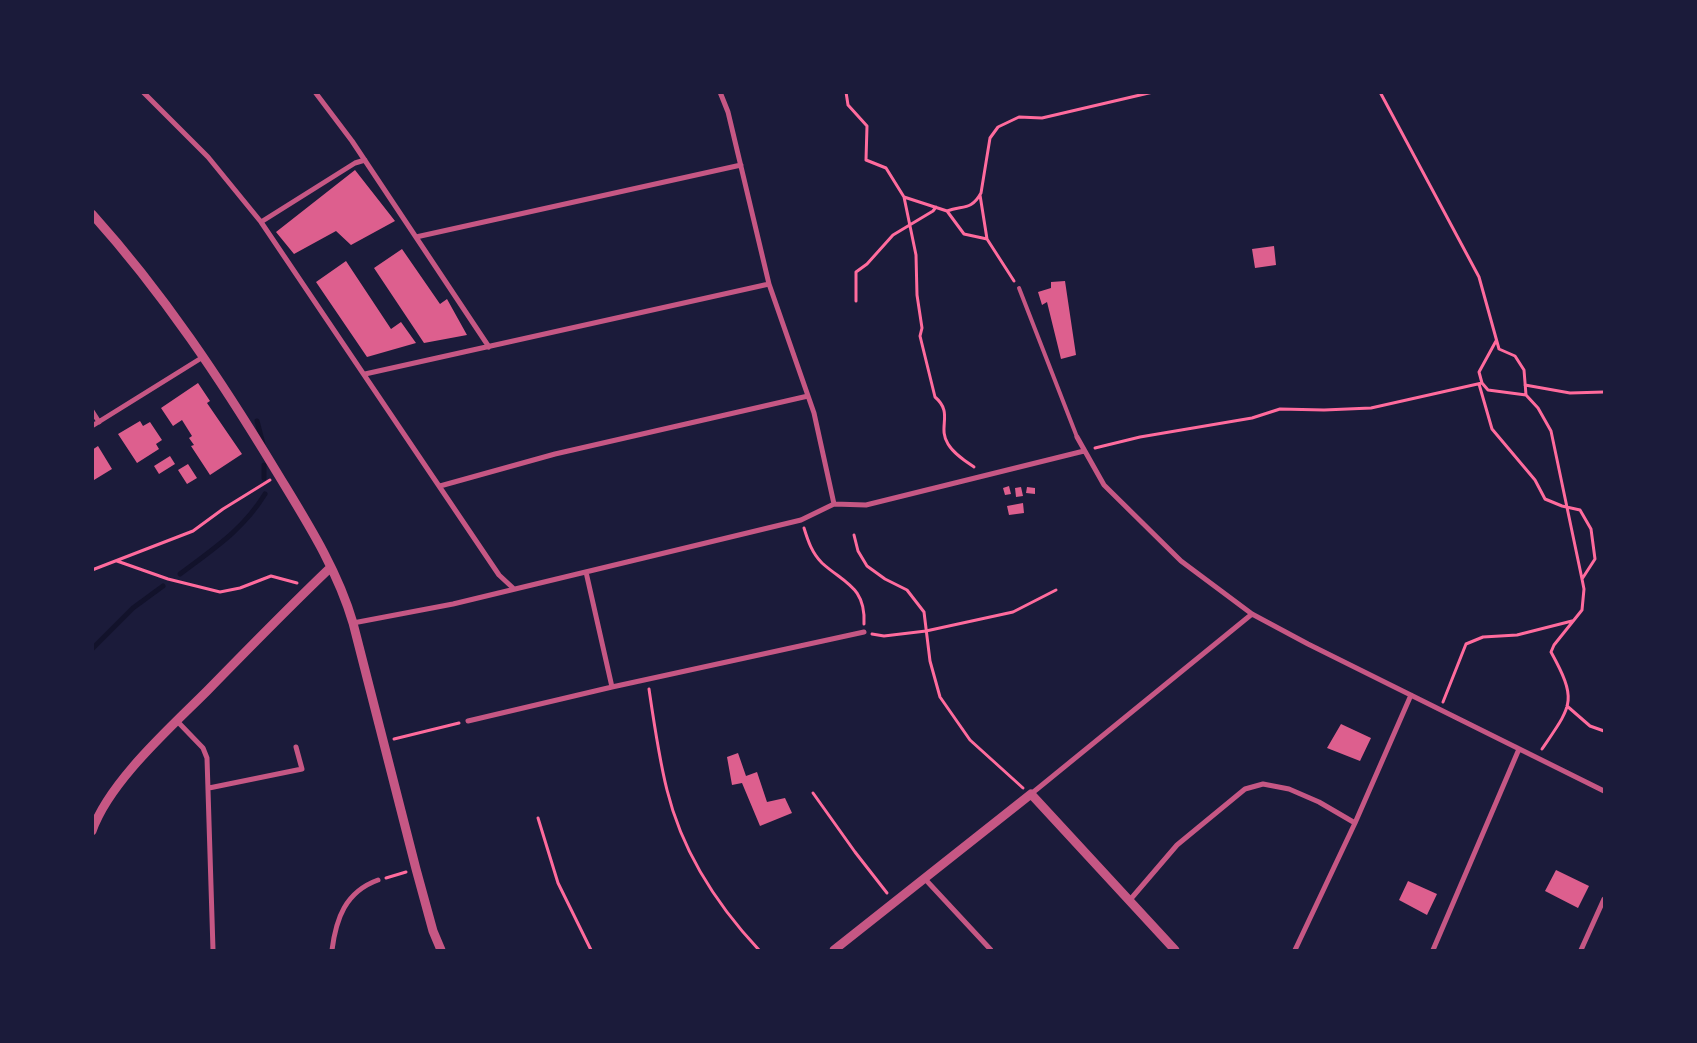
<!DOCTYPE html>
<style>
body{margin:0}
#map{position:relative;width:1697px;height:1043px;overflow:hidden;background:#1b1b3a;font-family:Mulish,sans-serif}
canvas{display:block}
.frame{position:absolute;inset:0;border:94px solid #1b1b3a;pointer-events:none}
</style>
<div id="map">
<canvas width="1697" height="1043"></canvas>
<div class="frame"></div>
</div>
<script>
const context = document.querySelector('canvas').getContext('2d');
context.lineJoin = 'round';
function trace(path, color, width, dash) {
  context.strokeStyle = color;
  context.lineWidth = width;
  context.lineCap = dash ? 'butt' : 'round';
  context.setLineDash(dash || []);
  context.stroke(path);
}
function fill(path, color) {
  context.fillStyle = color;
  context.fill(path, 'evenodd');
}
trace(new Path2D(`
 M257,421L263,444
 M264,465V478
 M180,574C213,549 243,530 265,494
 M92,649L133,608L163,586`), '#12122b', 5);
fill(new Path2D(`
 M355,170L395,221L351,245L336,231L294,254L276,232Z
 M1274,246L1276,265L1255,268L1252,249Z
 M402,249L440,304L447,299L467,335L424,343L374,268Z
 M346,261L391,329L401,322L416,343L367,357L316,282Z
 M1065,281L1076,355L1061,359L1047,302L1042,305L1038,292L1051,288V282Z
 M198,383L210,401L207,403L242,454L210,475L191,446L194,445L189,438L192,436L182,420L173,426L161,408Z
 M140,421L143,426L150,422L162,440L156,444L159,449L137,463L118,434Z
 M98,446L112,469L94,480L92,450Z
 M170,456L175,464L159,474L154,466Z
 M188,464L197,478L187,484L178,470Z
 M1009,486L1011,494L1005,495L1003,488Z
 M1021,487L1023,496L1016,497L1015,488Z
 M1027,487L1035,488V494L1026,493Z
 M1023,503L1024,513L1009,515L1007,506Z
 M1341,724L1371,738L1360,761L1327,748Z
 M738,753L746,776L757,772L767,802L785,798L792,813L760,826L742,783L732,785L727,757Z
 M1556,870L1589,886L1578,908L1545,891Z
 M1408,881L1437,894L1427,915L1399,900Z`), '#dd5f8e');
trace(new Path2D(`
 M846,92L848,105L867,126L866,160L886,168L904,197L947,211L964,234L987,239L1014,281
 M1380,92L1479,277L1499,349L1515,356L1524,370L1526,395L1538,408L1551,431L1582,579L1584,589L1582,610L1554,645L1551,652C1578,701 1572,705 1542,749
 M980,195L987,239
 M904,197L916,255L917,295L922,328L920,336L935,397C954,413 937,427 948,444C954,454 965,461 974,467
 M947,211C963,205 971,211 981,193L990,138L998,127L1019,117L1042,118L1153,92
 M856,301V272L867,264L893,235L933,211L936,207
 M1496,341L1479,372L1482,383L1488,390L1526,395
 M1479,384L1492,429L1535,480L1545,499L1562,506L1580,510L1591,529L1595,559L1582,579
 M1525,385L1570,393L1604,392
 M1095,448L1140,437L1252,418L1280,409L1324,410L1371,408L1482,383
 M804,528C808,541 812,553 822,563C844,583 866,587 864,624
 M854,535L858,551L867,566L885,579L907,590L924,612L930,661L940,697L970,740L1023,788
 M117,561L168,579L220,592L240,588L271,576L297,583
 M92,570L193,531L223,509L270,480
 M872,634L884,636L926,631L1013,612L1056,590
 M649,689C654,723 659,758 667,790C682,851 717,905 759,950
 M1443,702L1466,644L1483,637L1517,635L1572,621
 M1567,706L1590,726L1604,731
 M394,739L459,723
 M813,793L855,852L887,893
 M538,818L558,883L591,950
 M386,878L406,872`), '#ff6b9d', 3);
trace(new Path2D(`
 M1019,288L1077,437`), '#c65784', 4);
trace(new Path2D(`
 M143,92L208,157L261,222L499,575L513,588
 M315,92L352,141L489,347
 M720,92L728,112L769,284L814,413L834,504
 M261,222L355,163L365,160
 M416,237L741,165
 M365,374L769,284
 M92,411L99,422
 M92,426L203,357
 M1077,437L1104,485L1181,561L1252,614L1308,644L1604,791
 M440,486L555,454L808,396
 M586,572L612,687
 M353,623L453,604L801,520L834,504L866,505L1084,451
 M177,721L203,748L207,758L213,950
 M468,721L612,687L864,632
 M209,788L302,769L296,747
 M1031,794L1252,614
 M925,879L991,950
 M1129,901L1177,845L1245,789L1263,784L1289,789L1319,802L1355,823
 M332,950C336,919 345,892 378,880
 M1295,950L1355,823L1411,695
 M1433,950L1519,749
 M1581,950L1604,899`), '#c65784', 5);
trace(new Path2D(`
 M92,214C163,293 221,380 276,471C305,519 337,568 353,623L416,869L433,931L441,950
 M92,831C109,782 170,728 207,691C248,649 289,607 331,567
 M834,950L1031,794L1175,950`), '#c65784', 9);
</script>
